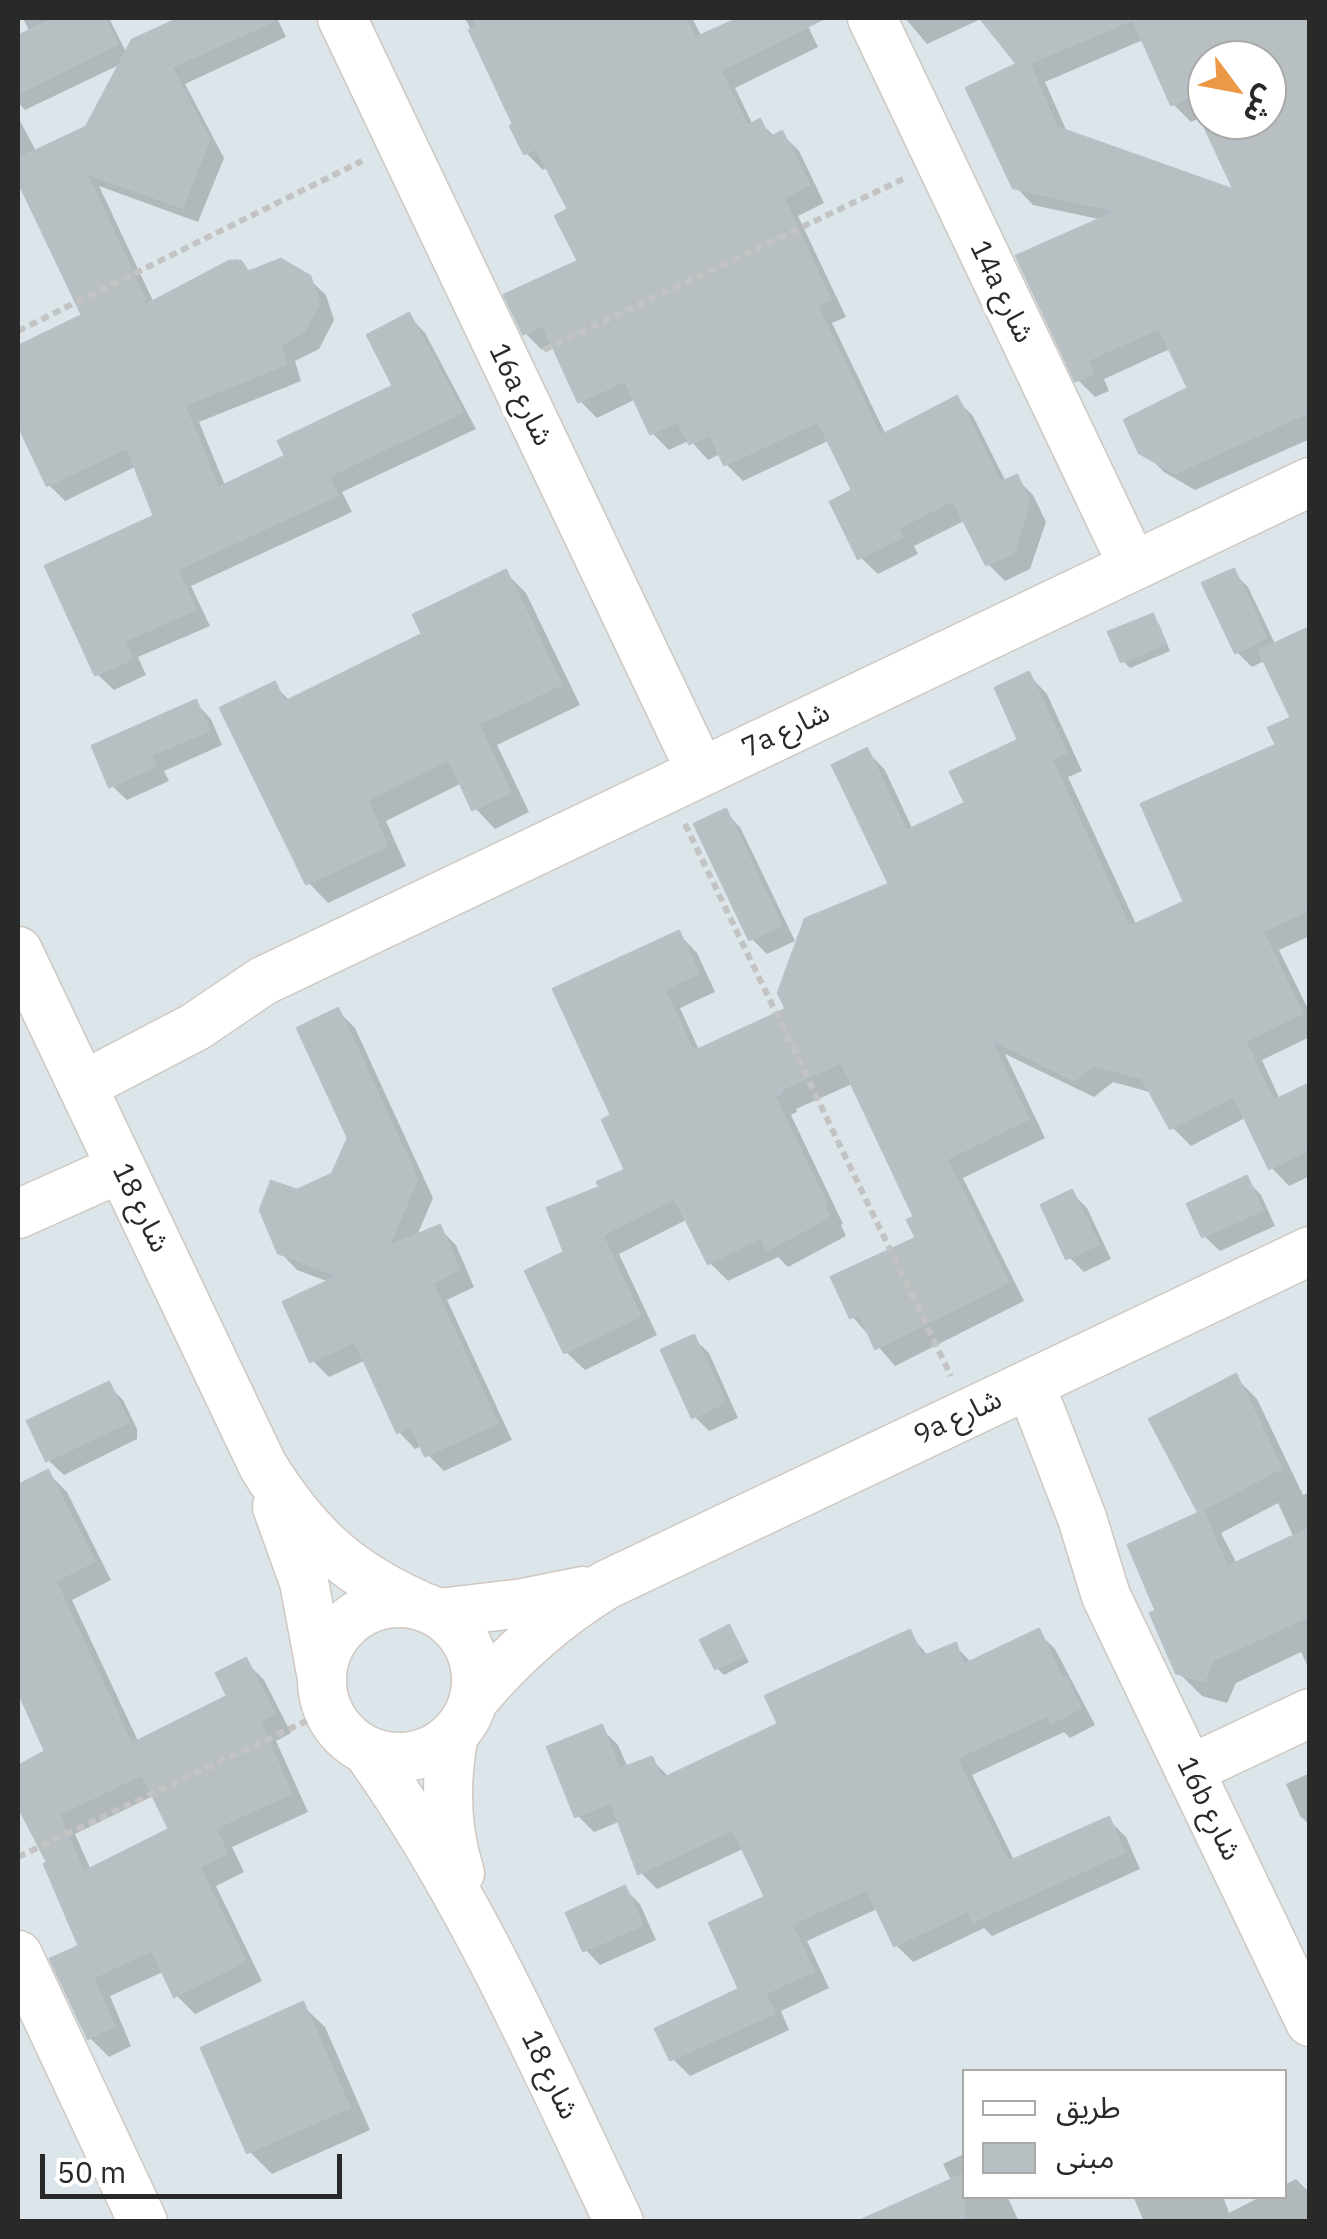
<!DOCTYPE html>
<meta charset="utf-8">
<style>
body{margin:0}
#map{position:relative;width:1327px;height:2239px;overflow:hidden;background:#dce6ea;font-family:"IBM Plex Sans","Noto Sans Arabic",sans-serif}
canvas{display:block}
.frame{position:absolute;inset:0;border:20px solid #292929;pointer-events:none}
.legend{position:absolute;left:962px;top:2069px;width:325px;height:130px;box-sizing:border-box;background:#fff;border:2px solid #a9a9a9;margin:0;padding:12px 18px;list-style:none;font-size:30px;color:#292929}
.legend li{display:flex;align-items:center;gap:20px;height:50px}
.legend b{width:50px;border:2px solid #a9a9a9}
.north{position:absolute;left:1187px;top:40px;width:100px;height:100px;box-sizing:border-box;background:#fff;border:2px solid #a9a9a9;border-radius:50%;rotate:122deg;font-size:28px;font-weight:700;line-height:40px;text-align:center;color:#292929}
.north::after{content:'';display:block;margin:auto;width:35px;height:45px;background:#ec9947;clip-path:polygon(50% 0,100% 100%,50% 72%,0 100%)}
.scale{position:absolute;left:40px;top:2154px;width:302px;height:45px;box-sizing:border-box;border:5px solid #292929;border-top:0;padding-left:12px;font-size:30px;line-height:35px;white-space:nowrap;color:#292929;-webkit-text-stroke:8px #fff;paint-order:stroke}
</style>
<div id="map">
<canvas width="1327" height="2239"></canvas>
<div class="frame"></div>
<ul class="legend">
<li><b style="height:12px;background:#fff"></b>طريق</li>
<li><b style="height:28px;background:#b8bfc3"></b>مبنى</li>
</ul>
<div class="north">ش</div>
<div class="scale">50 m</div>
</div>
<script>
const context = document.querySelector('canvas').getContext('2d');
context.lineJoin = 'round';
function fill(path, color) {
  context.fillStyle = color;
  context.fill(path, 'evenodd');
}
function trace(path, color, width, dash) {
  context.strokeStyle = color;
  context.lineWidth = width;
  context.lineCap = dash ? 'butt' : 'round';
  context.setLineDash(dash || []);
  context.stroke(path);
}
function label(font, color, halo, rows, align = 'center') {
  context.font = font + ' "IBM Plex Sans","Noto Sans Arabic",sans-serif';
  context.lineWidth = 9;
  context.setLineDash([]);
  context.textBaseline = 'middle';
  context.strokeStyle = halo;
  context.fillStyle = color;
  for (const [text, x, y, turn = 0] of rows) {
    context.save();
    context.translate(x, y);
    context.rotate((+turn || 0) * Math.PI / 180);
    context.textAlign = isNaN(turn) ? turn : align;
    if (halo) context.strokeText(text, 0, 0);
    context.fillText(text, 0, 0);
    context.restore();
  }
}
fill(new Path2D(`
 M23,18H109L127,54L134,42L186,18H277L286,37L185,84L224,158L198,222L99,186L154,303L237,259L252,273L308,278L326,295L334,320L319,349L295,361L301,381L199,422L226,488L288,457L396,387L409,316L425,333L476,429L342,492L352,512L191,586L210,626L138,657L146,675L114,690L97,674L157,517L137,466L65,501L49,485L18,416V349L86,316L22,184L18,185V117L37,153L88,129L123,63L25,110L18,102V39L30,33Z
 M465,18H692L702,37L751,18H804L818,47L735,88L753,125L760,122L775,137L782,134L799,151L824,203L798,216L846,317L832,323L886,435L956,399L973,416L1006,482L1016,478L1033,495L1046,522L1030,569L1005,581L988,564L966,520L914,546L918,554L878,574L860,557L856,492L830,440L743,481L726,464L722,453L708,460L690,440L669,450L652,433L636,399L597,418L580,401L554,344L542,350L525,333L582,262L571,210L549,167L543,170L526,153L517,126Z
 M905,18H983L927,44Z
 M984,18H1310V439L1195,490L1164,472L1145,453L1192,389L1172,348L1104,379L1109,391L1095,397L1077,379L1103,220L1033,205L1015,186L1021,65ZM1145,39L1173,104L1191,122L1202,117L1239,195L1068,134L1045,82ZM1207,60H1267V120H1207Z
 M1233,572L1248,587L1276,646L1310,630V936L1279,950L1310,1013V1037L1262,1060L1280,1100L1310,1086V1176L1289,1186L1271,1167L1247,1117L1191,1146L1172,1127L1153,1093L1113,1082L1094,1097L1005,1054L1045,1138L963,1178L1024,1301L895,1366L852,1316L920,1239L918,1218L854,1083L796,1109L797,1112L791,1115L843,1224L841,1225L846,1236L788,1267L778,1257L728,1281L710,1263L688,1219L619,1254L657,1335L585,1370L566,1352L567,1253L603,1189L629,1172L615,1116L679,934L697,953L715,992L680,1008L700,1052L789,1010L892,885L867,751L885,770L913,830L968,804L1022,741L1029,675L1047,694L1082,771L1068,777L1137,926L1188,903L1294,720L1266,660L1252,667L1237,652Z
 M506,573L526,593L580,705L497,745L529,812L495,829L475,808L462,783L386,821L406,866L328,903L308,882L274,685L291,702L426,635Z
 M1152,616L1159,624L1170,651L1130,668L1123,661Z
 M196,703L211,719L222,745L164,771L169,781L127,800L111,785Z
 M725,812L740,827L795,941L767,954L752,939L698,825Z
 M338,1011L355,1028L433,1198L416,1238L439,1228L456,1245L474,1287L447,1300L512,1440L444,1471L427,1454L423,1445L415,1449L399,1432L366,1360L329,1377L312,1360L332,1283L297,1270L280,1252L297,1193L334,1176L350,1138Z
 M1246,1179L1261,1195L1275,1226L1220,1251L1204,1236Z
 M1072,1193L1087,1208L1111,1259L1084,1272L1069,1257Z
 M693,1338L709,1353L738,1418L709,1431L694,1416Z
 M1235,1377L1257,1399L1303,1495L1310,1492V1671L1301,1652L1236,1683L1227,1703L1202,1696L1178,1672L1160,1612L1203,1514L1200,1511ZM1278,1503L1294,1538L1237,1564L1221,1533Z
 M108,1385L123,1400L137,1429V1439L64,1475L48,1460L30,1422Z
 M48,1473L67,1492L111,1580L72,1600L139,1743L231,1697L245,1661L264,1680L291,1733L276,1741L308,1812L232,1847L244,1872L216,1886L262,1981L195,2014L176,1995L165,1971L110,1996L131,2046L109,2057L90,2038L82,1947L50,1864L18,1801V1768L49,1752L18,1685V1488ZM155,1795L172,1830L91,1870L75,1834Z
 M729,1628L749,1662L724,1675L717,1668Z
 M1038,1632L1055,1649L1095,1725L1070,1738L1064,1732L972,1775L1015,1862L1109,1820L1126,1837L1140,1869L992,1936L984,1928L913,1962L896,1945L879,1908L807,1941L829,1988L781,2011L789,2030L690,2076L673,2059L659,2030L743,1991L768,1898L745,1848L657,1889L640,1872L621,1821L594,1832L577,1815L601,1728L618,1745L628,1768L652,1760L670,1778L781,1725L909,1633L929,1657L955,1646L972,1663Z
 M1310,1773V1825L1300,1816L1286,1784Z
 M625,1889L640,1904L656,1940L600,1965L585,1949Z
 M302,2005L325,2027L370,2130L272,2174L249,2151Z
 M964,2154V2196H1007L1019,2222H863L952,2182L943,2164Z
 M1296,2179L1310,2193V2222H1228L1227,2218L1220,2222H1144L1133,2196H1223L1229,2213L1262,2196H1284V2185Z`), '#0003');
const building = new Path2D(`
 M56,18H105L117,44L18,93V36Z
 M180,18H279L171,67L209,140L182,207L86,173L144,298L140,308L229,261H241L248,272L281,259L310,276L318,299V305L304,331L280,345L286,364L184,405L218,488L285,456L278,441L393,386L367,335L409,313L462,412L328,476L337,495L177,569L195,609L124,641L132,659L95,675L45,566L154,516L127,447L47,486L18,425V346L82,315L18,181V159L86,127L132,40Z
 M473,18H685L695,38L740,18H825L720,70L747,126L760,119L769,138L782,131L809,185L783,198L830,299L817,306L880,436L957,396L1000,483L1017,475L1029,501L1014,552L986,565L953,500L898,528L902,537L858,559L830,502L852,490L818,421L724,465L710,434L689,444L678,421L650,434L625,380L578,402L543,325L523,334L504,295L578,261L555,216L568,209L536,148L524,154L510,126L513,124L469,30L477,26Z
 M980,18H1310V411L1175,473L1139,453L1124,420L1188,388L1159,328L1087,360L1093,373L1075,381L1016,256L1118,211L1013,188L966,88L1017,64ZM1133,19L1171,105L1190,96L1234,190L1056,127L1029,63ZM1207,60H1267V120H1207Z
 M1234,569L1266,638L1235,653L1202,583Z
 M506,570L561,684L478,724L510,792L472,810L449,759L367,800L387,846L306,884L220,708L275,682L284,702L422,634L413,615Z
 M1153,614L1165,644L1121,662L1108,632Z
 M1310,627V909L1262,931L1302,1013L1245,1041L1273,1101L1310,1083V1149L1269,1169L1234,1096L1170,1129L1142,1078L1093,1065L1074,1080L990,1039L1028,1119L946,1159L1008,1282L875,1349L860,1314L850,1318L831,1277L916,1238L907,1220L914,1217L841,1062L779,1090L781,1093L774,1096L827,1205L824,1206L829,1217L767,1250L761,1237L708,1264L675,1198L602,1235L640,1316L564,1353L525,1271L564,1252L547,1208L600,1187L597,1182L625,1170L602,1120L611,1115L553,989L679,931L698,973L664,989L693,1052L786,1009L778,993L805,919L889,884L832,765L867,748L906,831L965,803L950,772L1018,740L995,688L1029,672L1066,752L1051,759L1129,927L1184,902L1141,804L1276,745L1268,728L1291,718L1259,651Z
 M196,700L209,730L151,755L155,766L109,787L92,746Z
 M726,809L781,925L749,940L694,824Z
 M338,1008L417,1179L388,1247L440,1225L459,1269L432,1283L497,1423L425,1456L411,1426L397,1433L355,1341L310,1362L283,1302L339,1276L278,1253L260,1210L271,1181L297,1190L332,1174L348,1138L297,1028Z
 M1247,1176L1262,1210L1202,1237L1187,1204Z
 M1072,1190L1098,1244L1066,1259L1041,1205Z
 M694,1335L725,1402L692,1418L661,1350Z
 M1236,1374L1281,1468L1198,1512L1149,1419Z
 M109,1382L128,1422L46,1461L27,1421Z
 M48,1470L94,1561L55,1581L131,1744L227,1696L216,1673L246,1658L274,1713L259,1721L291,1793L215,1828L227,1853L199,1867L245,1961L174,1997L152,1950L93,1977L114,2026L88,2039L50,1959L79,1946L44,1864L47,1862L18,1806V1766L45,1751L18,1691V1485ZM142,1774L169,1829L83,1872L58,1814Z
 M1203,1511L1227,1567L1310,1528V1615L1213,1660L1204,1681L1176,1673L1150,1613L1156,1611L1128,1545Z
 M729,1625L744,1655L715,1669L700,1640Z
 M1039,1629L1062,1679L1066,1677L1080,1708L1051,1723L1048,1715L956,1758L1008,1862L1109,1817L1124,1852L973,1921L969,1910L894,1946L867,1889L791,1924L813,1971L765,1993L774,2013L670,2060L655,2029L739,1989L709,1923L765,1897L733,1829L638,1874L611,1802L575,1817L547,1747L602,1725L619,1769L652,1757L662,1779L778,1724L765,1696L910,1630L922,1657L956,1643L963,1665Z
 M625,1886L642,1925L583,1951L566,1913Z
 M303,2002L349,2107L247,2153L201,2048Z
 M964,2174V2222H857Z`);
fill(building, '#b8bfc3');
trace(building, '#b6c0c5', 2.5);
const minor = new Path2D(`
 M342,18L701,772
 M872,18L1133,566
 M18,951L263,1466C304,1532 345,1572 417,1604
 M82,1086L195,1027L263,981L1310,482
 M18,1214L121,1168
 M1030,1384L1082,1518L1106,1596L1310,2022
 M277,1507L304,1582L321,1673
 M322 1680a77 77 0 1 1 154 0a77 77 0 1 1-154 0Z
 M439,1613L523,1603L583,1591
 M473,1701C512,1654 554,1617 606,1585L1310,1251
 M454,1734C445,1781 445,1827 460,1873
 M368,1752C471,1897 542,2061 619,2222
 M1189,1770L1310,1713
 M18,1955L143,2222`);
trace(minor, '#cfc7c0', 51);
trace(new Path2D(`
 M18,331L362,161
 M544,350L903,179
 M685,824L951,1376
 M18,1857L317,1716`), '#c3c3c3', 6, [8, 5]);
trace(minor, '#fff', 48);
label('28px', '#292929', '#fff', [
 ["14a شارع",1001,292,64],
 ["16a شارع",520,395,64],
 ["7a شارع",786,731,-25],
 ["شارع 18",140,1208,64],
 ["9a شارع",958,1418,-25],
 ["16b شارع",1208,1809,64],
 ["شارع 18",549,2075,64]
]);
</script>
